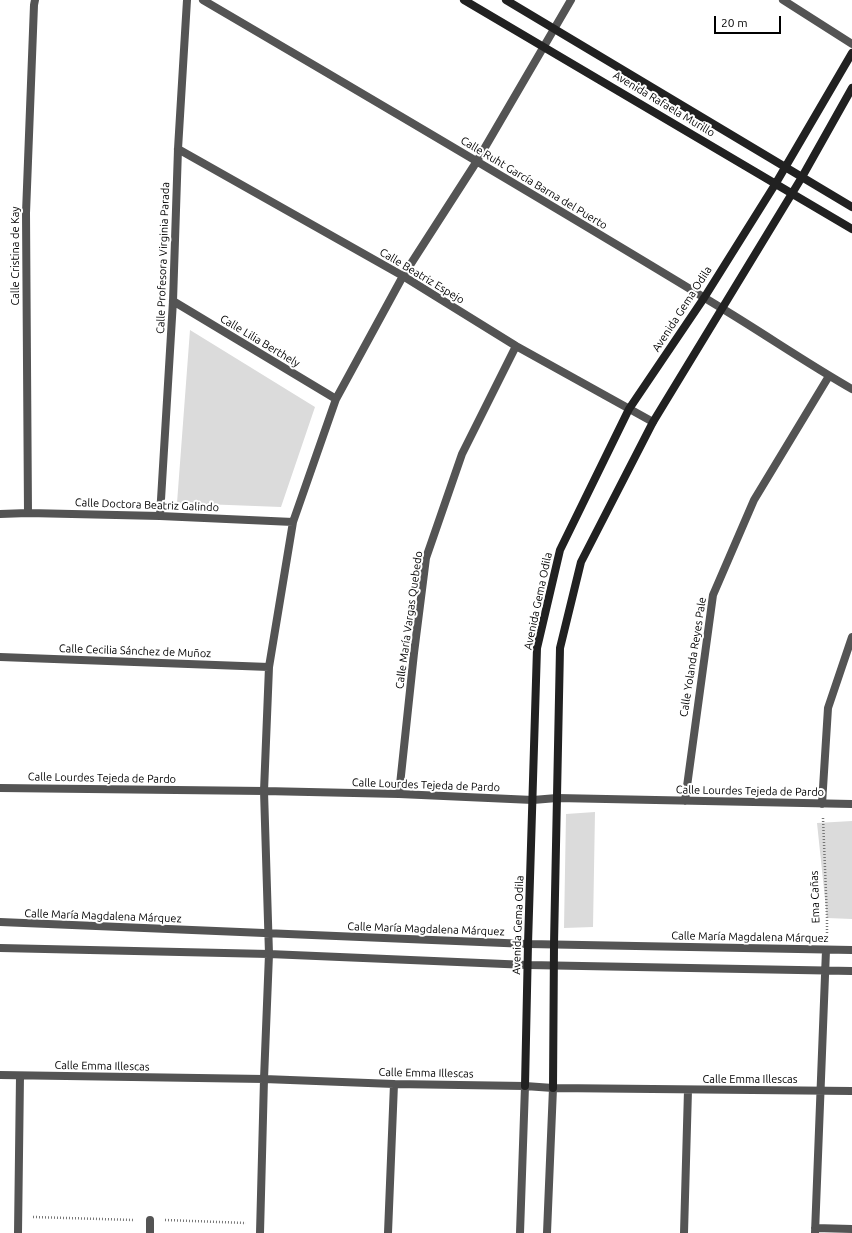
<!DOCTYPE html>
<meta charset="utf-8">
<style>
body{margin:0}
#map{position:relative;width:852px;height:1233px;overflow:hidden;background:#fff;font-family:Ubuntu,sans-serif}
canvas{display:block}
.scale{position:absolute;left:714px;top:16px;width:67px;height:18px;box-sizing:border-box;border:2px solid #000;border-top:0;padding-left:5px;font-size:12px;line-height:14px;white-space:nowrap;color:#000;-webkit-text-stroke:3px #fff;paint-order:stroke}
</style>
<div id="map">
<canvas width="852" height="1233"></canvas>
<div class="scale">20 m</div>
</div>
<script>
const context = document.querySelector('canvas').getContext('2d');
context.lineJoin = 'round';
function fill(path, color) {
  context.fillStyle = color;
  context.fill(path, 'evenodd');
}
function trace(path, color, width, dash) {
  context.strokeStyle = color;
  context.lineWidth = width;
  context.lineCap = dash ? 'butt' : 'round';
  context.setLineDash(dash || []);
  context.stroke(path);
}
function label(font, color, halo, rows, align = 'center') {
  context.font = font + ' Ubuntu,sans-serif';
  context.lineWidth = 4;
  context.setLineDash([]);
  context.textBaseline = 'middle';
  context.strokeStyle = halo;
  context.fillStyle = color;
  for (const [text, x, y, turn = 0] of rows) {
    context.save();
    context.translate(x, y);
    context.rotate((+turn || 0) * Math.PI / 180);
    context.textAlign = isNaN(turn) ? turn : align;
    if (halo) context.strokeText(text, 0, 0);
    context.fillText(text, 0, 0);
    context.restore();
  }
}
fill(new Path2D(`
 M190,330L315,407L281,507L177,503Z
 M595,812L593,927L564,928L566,814Z
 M852,821V919L827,918L817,823Z`), '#dbdbdb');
trace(new Path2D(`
 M823,818L827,918V935
 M33,1217L134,1220
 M165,1220L246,1223`), '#767676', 2.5, [1, 2]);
trace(new Path2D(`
 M203,0C377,102 551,204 723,309C766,335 808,364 852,389
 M783,0L852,44
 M178,149L403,276L516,346L653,422
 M173,301L336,399
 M28,513L26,213L34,5L35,0
 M0,514L28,513L160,516L293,522
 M160,516L173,301L178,149L187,0
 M0,657L269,667
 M0,788L264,791L399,794L533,800L557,798L852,804
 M399,794L414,653L426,558L462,454L516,346
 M685,801L713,595L754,500L829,376
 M822,804L828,708L852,637
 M0,922L528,944L852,950
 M0,948L269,954L528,965L852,971
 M0,1075L264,1079L394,1084L525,1086L553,1088L852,1091
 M815,1228L852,1229
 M18,1233L20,1076
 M150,1233V1220
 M260,1233L264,1079L269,954L264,791L269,667L293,522L336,399L403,276L477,161L571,0
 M388,1233L394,1084
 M520,1233L525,1086
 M547,1233L553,1088
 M684,1233L688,1090
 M815,1233L826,950`), '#545454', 8);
trace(new Path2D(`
 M464,0L852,229
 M506,0L852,207
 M525,1086L528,944L537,648L560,550L629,409L704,298L776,183L852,53
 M553,1088L554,944L560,648L581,562L653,422L802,177L852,88`), '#212121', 8);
label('11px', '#000', '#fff', [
 ["Avenida Rafaela Murillo",664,104,31],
 ["Calle Ruht García Barna del Puerto",534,183,31],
 ["Calle Cristina de Kay",15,256,-90],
 ["Calle Profesora Virginia Parada",163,258,-88],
 ["Calle Beatriz Espejo",422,276,31],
 ["Avenida Gema Odila",682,309,-57],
 ["Calle Lilia Berthely",260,341,31],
 ["Calle Doctora Beatriz Galindo",147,505,2],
 ["Avenida Gema Odila",538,601,-78],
 ["Calle María Vargas Quebedo",409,620,-82],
 ["Calle Cecilia Sánchez de Muñoz",135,651,2],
 ["Calle Yolanda Reyes Pale",693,657,-81],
 ["Calle Lourdes Tejeda de Pardo",102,778,1],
 ["Calle Lourdes Tejeda de Pardo",426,785,2],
 ["Calle Lourdes Tejeda de Pardo",750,791,1],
 ["Ema Cañas",815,897,-92],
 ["Calle María Magdalena Márquez",103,916,2],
 ["Avenida Gema Odila",518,925,-88],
 ["Calle María Magdalena Márquez",426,929,2],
 ["Calle María Magdalena Márquez",750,937,1],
 ["Calle Emma Illescas",102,1066,1],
 ["Calle Emma Illescas",426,1073,1],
 ["Calle Emma Illescas",750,1079]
]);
</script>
